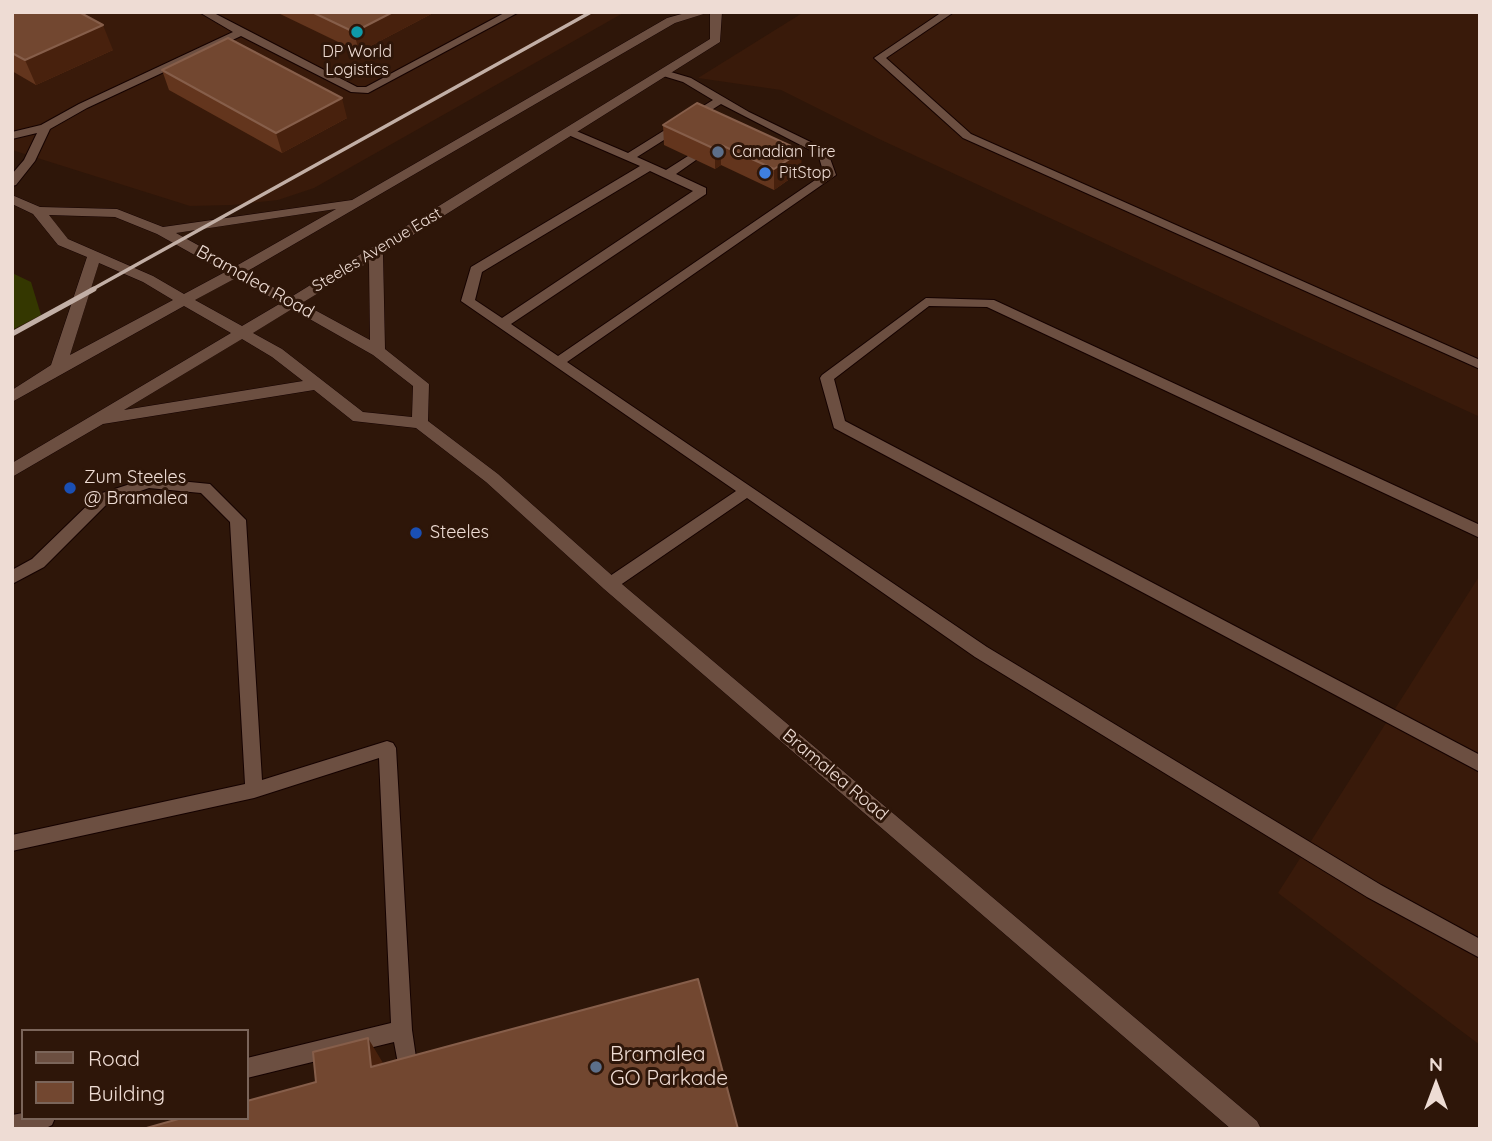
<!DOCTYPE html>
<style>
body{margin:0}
#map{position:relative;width:1492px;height:1141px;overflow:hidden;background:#2e1609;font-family:Quicksand,sans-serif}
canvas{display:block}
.frame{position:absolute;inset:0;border:14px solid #eedcd4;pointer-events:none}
.legend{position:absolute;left:21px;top:1029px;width:228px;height:91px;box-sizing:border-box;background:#2e1609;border:2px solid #7b655a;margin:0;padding:9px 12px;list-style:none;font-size:21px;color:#eedcd4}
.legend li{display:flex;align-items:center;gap:14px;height:35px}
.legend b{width:35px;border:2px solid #7b655a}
.north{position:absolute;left:1401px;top:1050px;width:70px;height:70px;-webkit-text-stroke:5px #2e1609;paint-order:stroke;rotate:0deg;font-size:19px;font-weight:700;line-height:28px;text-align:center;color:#eedcd4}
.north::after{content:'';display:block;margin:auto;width:24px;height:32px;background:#eedcd4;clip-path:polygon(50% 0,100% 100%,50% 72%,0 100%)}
</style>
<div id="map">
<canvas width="1492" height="1141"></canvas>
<div class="frame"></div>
<ul class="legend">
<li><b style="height:9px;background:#6c4f41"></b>Road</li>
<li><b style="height:19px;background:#724730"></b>Building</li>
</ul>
<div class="north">N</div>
</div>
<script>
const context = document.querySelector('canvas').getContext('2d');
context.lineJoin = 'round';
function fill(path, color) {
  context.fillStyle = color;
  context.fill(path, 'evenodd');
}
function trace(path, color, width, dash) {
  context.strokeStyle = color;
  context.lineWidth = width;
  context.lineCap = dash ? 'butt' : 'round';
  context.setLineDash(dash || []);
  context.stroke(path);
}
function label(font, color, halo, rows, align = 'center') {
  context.font = font + ' Quicksand,sans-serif';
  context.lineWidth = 6;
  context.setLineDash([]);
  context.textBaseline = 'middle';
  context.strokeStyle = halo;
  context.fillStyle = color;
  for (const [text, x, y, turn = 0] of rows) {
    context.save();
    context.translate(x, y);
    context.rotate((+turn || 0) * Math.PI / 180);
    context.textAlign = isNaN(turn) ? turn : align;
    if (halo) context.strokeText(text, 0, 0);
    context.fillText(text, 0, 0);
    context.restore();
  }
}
fill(new Path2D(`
 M12,12H625L314,188L278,200L232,205L190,206L12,150Z
 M804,12H1480V417L879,139L781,90L698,78Z
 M1480,575V1045L1278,893Z`), '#391a0a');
fill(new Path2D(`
 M12,273L31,282L41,315L12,330Z`), '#343700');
const lane = new Path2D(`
 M199,12H212L357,87H366L506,12H519L368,93L351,92L241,36L87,108L50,129L35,161L16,185L12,186V174L24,160L37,133L12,139V132L41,125L79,104L233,32Z
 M942,12H954L886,58L971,134L1480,360V369L963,138L874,58Z
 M664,70L691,78L749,112L827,150L836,175L567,362L987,647L1381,885L1480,939V958L1367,897L975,657L747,498L616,588H604L602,584L604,580L736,491L461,301L471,267L640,166L566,134V130H574L628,153L713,100L683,82L660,75L659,73ZM721,104L818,154L824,174L558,356L511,324L706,194V188L676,174L696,160V156H688L666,170L637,157ZM650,171L693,191L502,318L475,300L482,272Z
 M926,298L994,300L1480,525V538L987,307L929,306L834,379L845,421L1480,755V772L834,428L820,378L822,375Z
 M149,478L210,484L246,520L262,780L387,741L393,743L396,748L412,1030L419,1078L416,1085L409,1088L402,1085L394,1042L247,1078V1058L391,1023L379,758L254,798L12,851V835L245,784L230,522L201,493L149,488L109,502L44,567L12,584V570L32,559L99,494Z
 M23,1113V1118H55L52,1125L44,1129H12V1115Z`);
const secondary = new Path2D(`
 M689,12H722L720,42L383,254L385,349L429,384L428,421L498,474L616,579L1257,1121L1261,1129H1231L604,589L486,482L416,428L353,421L314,390L103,424L12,477V463L231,333L184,306L12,402V390L51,365L87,257L58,245L33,214L12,204V195L40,207L117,209L163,227L352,200L667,18ZM710,12V39L291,297L246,272L675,23ZM336,209L236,266L176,233ZM49,215L115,217L157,234L225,272L184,294L153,276L68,239ZM369,262L370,340L302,303ZM99,263L143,282L173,300L70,355ZM236,278L281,303L242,326L195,300ZM292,309L373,355L413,386L412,417L363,412L282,349L253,333ZM242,339L272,357L303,381L124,410Z`);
trace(lane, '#150200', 2);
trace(secondary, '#150200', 1);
fill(lane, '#6c4f41');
fill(secondary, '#6c4f41');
trace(new Path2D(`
 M91,290L591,12`), '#c2afa6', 3.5);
trace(new Path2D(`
 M12,334L94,289`), '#c2afa6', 5);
fill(new Path2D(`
 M12,12L113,50L36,85L12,71Z
 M276,12H435L359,52Z
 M162,70L347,118L282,153L169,90Z
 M663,125L801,171L774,190L721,165L715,169L664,145Z`), '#63351d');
fill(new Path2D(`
 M393,12H435L359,52L354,32Z
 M103,25L113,50L36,85L25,60Z
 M342,98L347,118L282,153L276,133Z
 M721,145V165L715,169V149Z
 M802,151L801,171L774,190V169Z
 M368,1038L383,1063L371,1067Z`), '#48210d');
const building = new Path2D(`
 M12,12H79L103,25L25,60L12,53Z
 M312,12H393L354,32Z
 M228,38L342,98L276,133L162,70Z
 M697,103L802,151L774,169L721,145L715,149L663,125Z
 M698,979L738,1129H143L182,1118H247V1101L316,1082L313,1052L368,1038L371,1067Z`);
fill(building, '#724730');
trace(building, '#865e4a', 2);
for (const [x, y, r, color] of [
 [357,32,7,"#0f9aa8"],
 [718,152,7,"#5c6f8a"],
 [765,173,7,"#3f7fe0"],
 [70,488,7,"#1a4fb4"],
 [416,533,7,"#1a4fb4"],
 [596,1067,7,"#5c6f8a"]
]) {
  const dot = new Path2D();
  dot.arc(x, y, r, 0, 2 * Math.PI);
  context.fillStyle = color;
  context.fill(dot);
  trace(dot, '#2e1609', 2.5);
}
label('16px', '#eedcd4', '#2e1609', [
 ["DP World",357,52,"center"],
 ["Logistics",357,70,"center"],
 ["Canadian Tire",732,152],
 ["PitStop",779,173]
], 'left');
label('16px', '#eedcd4', '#2e1609', [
 ["Steeles Avenue East",377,250,-31]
]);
label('18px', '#eedcd4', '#2e1609', [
 ["Bramalea Road",255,282,29],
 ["Bramalea Road",835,775,40]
]);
label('18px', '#eedcd4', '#2e1609', [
 ["Zum Steeles",84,478],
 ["@ Bramalea",84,499],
 ["Steeles",430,533]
], 'left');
label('21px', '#eedcd4', '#2e1609', [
 ["Bramalea",610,1055],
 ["GO Parkade",610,1079]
], 'left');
</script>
